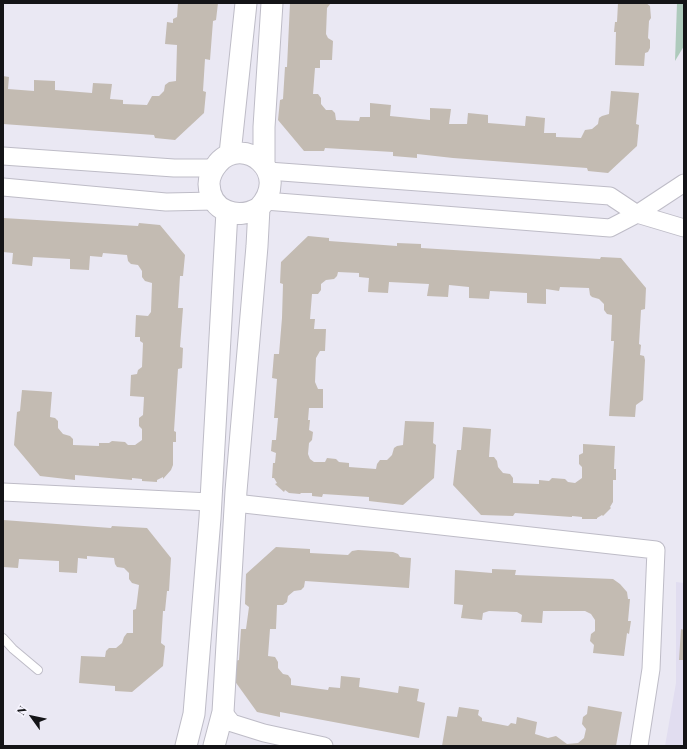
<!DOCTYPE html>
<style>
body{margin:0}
#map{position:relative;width:687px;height:749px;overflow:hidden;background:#eae8f3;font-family:"Playfair Display",serif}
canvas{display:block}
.frame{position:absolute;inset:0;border:4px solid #141417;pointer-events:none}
.north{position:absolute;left:12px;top:697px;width:40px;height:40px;-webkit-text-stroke:3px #f7f5ff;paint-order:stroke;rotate:303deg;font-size:11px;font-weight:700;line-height:16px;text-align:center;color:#141417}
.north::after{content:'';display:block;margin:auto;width:14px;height:18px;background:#141417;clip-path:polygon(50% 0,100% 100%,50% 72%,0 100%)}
</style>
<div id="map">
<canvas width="687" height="749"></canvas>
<div class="frame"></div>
<div class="north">N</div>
</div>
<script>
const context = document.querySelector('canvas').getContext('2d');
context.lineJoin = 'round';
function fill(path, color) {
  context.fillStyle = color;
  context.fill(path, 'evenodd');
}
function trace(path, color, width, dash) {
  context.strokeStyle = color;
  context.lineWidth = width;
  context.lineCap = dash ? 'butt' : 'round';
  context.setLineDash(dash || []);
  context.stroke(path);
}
fill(new Path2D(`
 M676,582L684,583V746H665L676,683Z`), '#e1ddf0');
fill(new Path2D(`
 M677,3H684V46L675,61Z`), '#aecabc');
fill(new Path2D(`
 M178,3H218L216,20L213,21L210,60L205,59L203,91L206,92L204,113L175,140L155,138L154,135L3,124V76L9,77L8,89L34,91V80L55,81V90L92,93L93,83L112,84L110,99L123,100V104L147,105L152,96H159L164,91L165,85L169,82L176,81L177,45L165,44L167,22L173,23V19L177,17Z
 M290,3H331L327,8L326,34L328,38L333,41L332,60H320V68H315L313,94H318L321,98V104L326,110H332L335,113L336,120L359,121L360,117H370V103L391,105L390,116L430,120V108L451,109L449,124H467L468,113L488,115V123L525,126L526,116L545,118L544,133H556V137L581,138L585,130L592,129L598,124L599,118L602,116L609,114L611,91L639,93L636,124L639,125L637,146L608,173L588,171L587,168L453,158L417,154V158L393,156V152L325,148L324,151H304L278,120L280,100L283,99L285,67H287Z
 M618,3H646L650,6L651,18L649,21L648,38L650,40V48L648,52L645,53L644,66L615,65L616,32H614L615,22H617Z
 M3,218L138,226L139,223L160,225L185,255L183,276H180L178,308H183L180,347L183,348L182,368L178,369L174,431L176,432V442H173V465L171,470L163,479V477L157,480V482L142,481V479L132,478V480L75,475V480L40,476L14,445L17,412L20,411L22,390L52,392L50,417L55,418L58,421V428L63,434L70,436L73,439V445L99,446V443H109L112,441L125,442L128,445H135L142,440V429L139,426V418L143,415L144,397L130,396L131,375L137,374L138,370L142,367L143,343L140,341V337H135L136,315L148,316L151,312L152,283L145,281L142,277V271L138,265L131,264L128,261L127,255L103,253L102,257L90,256L89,270L70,269V259L33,257L32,266L12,264L13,253L3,252Z
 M308,236L329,238V241L397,246V243L421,244V248L600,259L601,257L621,258L646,288L645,309L641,310L639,344L641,345L640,355L644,356L645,360L643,400L636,405L635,417L609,416L614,341H611L612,315L607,314L604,310V304L599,299L592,297L590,295L589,288L560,287L559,291L546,289V304L527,303V293L490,291L489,299L469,298V287L449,285L448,297L427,296L429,284L389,282L388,293L368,292L369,278L359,277V273L338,272L337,276L334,279L326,280L321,284V290L318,294H312L310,319H315L314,329H326L325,351H320L316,358L315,382L318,389H323V408H309L308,420H310L309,430L313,432L312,440L309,443L308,454L310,459L314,462H325L327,458L336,459L339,462L349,463V467L376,469L377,464L380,460H387L392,455L394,448L397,446L403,445L405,421L434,422L433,443L436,445L434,478L403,505L369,501V497L323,494L322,497L312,496V493H301L300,494L289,493L285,490L284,492L275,484L277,483L274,478H272L273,463H275L276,453L271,451L272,440H276L278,418H274L277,379L272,378L274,354H279L282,318L283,284L280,283L281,262Z
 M463,427L491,429L489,457H494L497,461L498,467L503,473L510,474L513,478V483L539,484V480L549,481L552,478L565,479L568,482L575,483L582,478V467L579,464V455L583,453V444L615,446L614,469H616V480H613V502L610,507L611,508L603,516L602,515L597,518V519H582V517L572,516V517L515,513L513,516L481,515L453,485L457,450H461Z
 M3,520L111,528L112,526L147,528L171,558L169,591H167L165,611H163L161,643L165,646L163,666L132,692L115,691V686L79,683L81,656L105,657L106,651L109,648H116L122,643L124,637L127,633H133V610L136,609L139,585L132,583L129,579V573L124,568L117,567L115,564L114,558L87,556V559L78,558L77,573L59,572V561L19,559L18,568L3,567Z
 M276,547L310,549V553L348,555L352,551L358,550L393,552L398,554L400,557L411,558L409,588L305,581L304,587L301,590L294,591L288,596L287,602L283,605H277L276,629H270L268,656L275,657L278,662V668L283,674L288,675L291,679V685L328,690L329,687L340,688L341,676L360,678L359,687L398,693L399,686L419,689L417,701L425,703L419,738L280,712V717L257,712L234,680L235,661L239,660L241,629H246L249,607L245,604L246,574Z
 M492,569L516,570L515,575L613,579L620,584L627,592L628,599H630L628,621H631L629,634L627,633L624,656L593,653L594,645L590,641L591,634L595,631V620L591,614L585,611H543L542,623L521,622L522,615L517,612L489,611L483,613L482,620L461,618L463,605L454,604L455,570L492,573Z
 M681,629L684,630V660H679Z
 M588,706L622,712L616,746H442L447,716L457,717L459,707L479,710L478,715L482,718V721L508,726L511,723L516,724L517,717L537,722L535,734L548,738L556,736L567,744L578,743L584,738L586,729L582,724L583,717L587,714Z`), '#c3bbb2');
const service = new Path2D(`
 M3,638L13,649L38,670`);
const minor = new Path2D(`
 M3,156L174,168H214
 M268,171L610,196L637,214L684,228
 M3,187L166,202L215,201
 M265,201L610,228L637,214L684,183
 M3,492L210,502
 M235,503L656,550L651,669L639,746
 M223,712L232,723L264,733L324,746`);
const tertiary = new Path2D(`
 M230,154L246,3
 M264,164V127L272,3
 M186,746L194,714L210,518L227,211
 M214,746L223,712L236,491L257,246L259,208C292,173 244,134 218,163C213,169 209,176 209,184C210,212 238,220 259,208`);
trace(service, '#bebcc7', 10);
trace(minor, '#bebcc7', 19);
trace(tertiary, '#bebcc7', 23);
trace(service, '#fff', 8);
trace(minor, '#fff', 17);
trace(tertiary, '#fff', 21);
</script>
